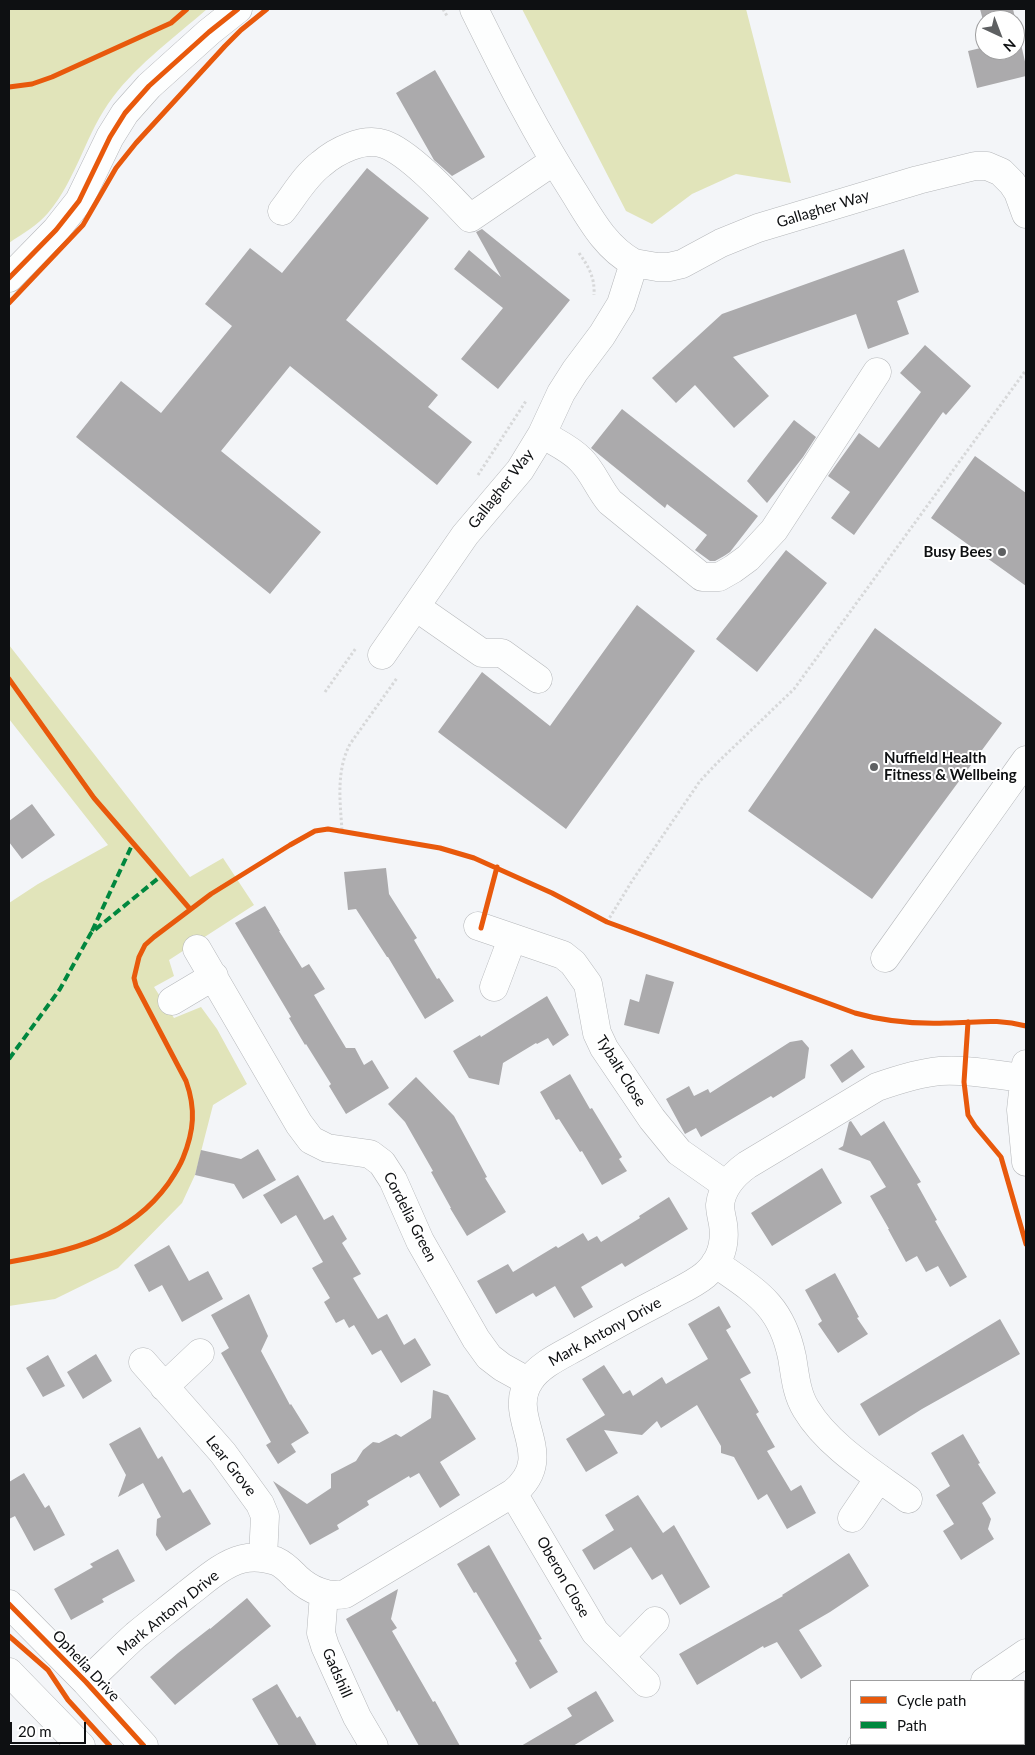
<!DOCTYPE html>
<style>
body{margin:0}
#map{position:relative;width:1035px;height:1755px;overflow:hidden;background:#f3f5f8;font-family:Lato,sans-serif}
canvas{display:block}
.frame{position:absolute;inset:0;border:10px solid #0e1012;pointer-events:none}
.legend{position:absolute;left:850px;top:1680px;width:175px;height:65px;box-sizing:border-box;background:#fff;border:1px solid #9f9fa0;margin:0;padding:6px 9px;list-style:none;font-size:15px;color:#0e1012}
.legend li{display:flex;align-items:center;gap:10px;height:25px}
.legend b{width:25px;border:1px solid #9f9fa0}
.north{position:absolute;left:975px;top:10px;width:50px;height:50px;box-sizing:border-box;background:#fff;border:1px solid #9f9fa0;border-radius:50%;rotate:137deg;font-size:14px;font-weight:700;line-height:20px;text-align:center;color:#0e1012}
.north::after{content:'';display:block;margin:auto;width:18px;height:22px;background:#5e6062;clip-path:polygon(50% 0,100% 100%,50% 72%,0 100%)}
.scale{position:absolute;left:10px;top:1722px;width:76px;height:22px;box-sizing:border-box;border:2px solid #0e1012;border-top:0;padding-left:6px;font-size:15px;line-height:18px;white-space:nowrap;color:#0e1012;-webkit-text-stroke:4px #fff;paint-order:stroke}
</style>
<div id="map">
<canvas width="1035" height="1755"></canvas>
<div class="frame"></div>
<ul class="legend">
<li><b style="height:6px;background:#e8590c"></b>Cycle path</li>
<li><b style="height:6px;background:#00873e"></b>Path</li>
</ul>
<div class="north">N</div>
<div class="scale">20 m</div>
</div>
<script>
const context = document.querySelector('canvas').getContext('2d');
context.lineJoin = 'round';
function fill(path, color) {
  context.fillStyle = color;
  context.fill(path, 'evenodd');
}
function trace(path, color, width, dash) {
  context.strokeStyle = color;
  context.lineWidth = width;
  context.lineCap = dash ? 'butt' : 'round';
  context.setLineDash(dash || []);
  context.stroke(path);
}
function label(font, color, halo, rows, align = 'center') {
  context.font = font + ' Lato,sans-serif';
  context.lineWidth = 4;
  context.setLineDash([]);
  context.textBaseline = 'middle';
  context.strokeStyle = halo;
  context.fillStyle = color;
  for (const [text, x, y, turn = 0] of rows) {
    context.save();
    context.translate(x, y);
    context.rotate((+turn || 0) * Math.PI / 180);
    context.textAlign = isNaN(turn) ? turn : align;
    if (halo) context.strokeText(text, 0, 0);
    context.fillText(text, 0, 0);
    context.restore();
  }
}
fill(new Path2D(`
 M1026,1708V1746H963L967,1744H1024V1710Z`), '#dfe5ed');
fill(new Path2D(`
 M9,9H207C175,37 139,63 113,97C86,132 77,179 48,213C38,225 22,234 9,243Z
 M522,9H746L791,183L736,174L692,194L652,224L626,211Z
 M9,645L190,877L223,858L254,905L169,960L174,976L154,987L174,1018L201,1007L217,1029L247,1084L213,1105L195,1175L182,1203L118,1268L55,1299L9,1306V903L38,884L108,845L9,719Z`), '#e1e4ba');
fill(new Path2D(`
 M980,9H1013L1026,66V76L977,88L968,51L985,47V50H1015V20H985V28Z
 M435,70L485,157L452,176L434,160L396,93Z
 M367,168L429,218L346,320L438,395L428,407L472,442L437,485L290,366L221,451L321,532L270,594L76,437L121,381L161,413L232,326L205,304L250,248L282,273Z
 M482,229L570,300L498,389L461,359L503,308L454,269L469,250L501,277L476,232Z
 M904,249L919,292L897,301L909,334L868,349L856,314L733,357L769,396L734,428L695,385L676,403L652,378L722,314Z
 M925,345L971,386L946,415L943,412L854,535L831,518L850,492L828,476L859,433L879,448L921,392L900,373Z
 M622,409L758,516L730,552L724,556L715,561H710L695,550L707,535L667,504L665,508L591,448Z
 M794,420L816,437L803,457L767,503L747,481Z
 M975,456L1026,493V586L931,518Z
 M786,550L827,583L757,672L716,639Z
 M637,605L695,651L566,829L438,732L482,672L550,726Z
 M875,628L1002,723L872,899L748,811Z
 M32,804L55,835L22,859L9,842V821Z
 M386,868L389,894L417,938L414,940L437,979L439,978L454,1001L425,1019L388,957H387L356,909L348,910L344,872Z
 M265,906L280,931H279L302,968L309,964L325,989L314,995L346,1048H355L364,1065L372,1060L389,1088L346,1114L329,1086L331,1084L306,1044L305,1045L289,1018L291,1017L235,923Z
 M646,974L674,982L659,1034L624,1025L630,999L639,1002Z
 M547,996L569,1035L553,1046L548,1038L537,1044L536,1043L503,1063L499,1085L469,1078L453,1051L480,1035L481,1037Z
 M802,1040L809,1048L805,1078L773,1098L771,1096L701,1137L696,1128L685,1134L666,1099L689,1086L694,1096L708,1089L710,1093L790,1042Z
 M852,1049L865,1067L842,1083L830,1065Z
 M570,1074L590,1109L592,1108L622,1157L619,1159L627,1171L602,1185L582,1151L580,1152L559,1119L556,1120L540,1092Z
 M416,1077L454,1116L487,1177L485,1178L506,1212L467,1236L450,1208H451L431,1172L433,1171L405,1122L388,1104Z
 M851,1121L861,1136L884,1121L921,1182L917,1184L937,1220L935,1221L967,1277L950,1287L938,1266L926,1272L917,1256L906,1262L888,1229H889L870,1196L886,1187L870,1161L838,1149L843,1146L849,1122Z
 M258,1149L276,1180L243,1199L234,1184L195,1175L201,1150L241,1159Z
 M822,1168L842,1203L772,1246L751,1213Z
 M298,1175L324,1220L333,1215L347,1239L342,1243L361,1274L353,1278L378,1319L387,1314L404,1345L415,1338L431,1365L401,1383L381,1350L372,1355L354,1325L349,1328L344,1319L336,1323L324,1302L330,1298L312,1268L323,1262L296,1215L281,1224L263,1195Z
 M669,1197L688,1229L625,1267L622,1263L581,1287L593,1307L574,1318L555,1286L536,1297L533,1293L496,1314L477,1281L508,1264L513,1272L556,1246L558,1248L583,1233L588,1241L597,1236L601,1242L640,1218L639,1216Z
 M169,1245L189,1281L208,1271L223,1299L182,1322L162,1285L149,1292L134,1265Z
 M835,1273L859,1317L857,1318L868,1334L838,1353L818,1324L822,1321L805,1290Z
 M249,1294L268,1336L261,1351L290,1405L291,1404L309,1433L291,1444L296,1452L278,1464L266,1445L271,1442L221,1353L229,1348L211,1315Z
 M719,1306L731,1327L726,1330L751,1373L740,1379L759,1412L756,1414L775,1447L767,1451L791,1491L801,1485L816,1513L787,1529L767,1494L758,1500L734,1457L721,1453V1446L697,1405L661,1428L657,1421L642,1435L604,1430L618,1453L586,1472L566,1439L605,1415L582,1379L604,1365L623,1394L630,1390L633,1396L662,1377L666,1384L708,1359L688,1324Z
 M1000,1319L1020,1354L922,1409L879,1436L860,1404Z
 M96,1354L112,1381L83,1399L67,1372Z
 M48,1355L65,1386L43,1397L26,1368Z
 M433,1390L448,1395L476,1439L440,1462L460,1495L440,1508L419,1473L410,1478L409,1476L367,1501L369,1505L337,1525L339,1529L310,1545L273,1481L307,1504L331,1488V1474L356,1461L363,1450L373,1442L379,1443L396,1434L401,1437L431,1418Z
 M140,1427L158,1459L162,1456L183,1493L190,1489L211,1524L166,1551L156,1535L157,1519L161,1517L143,1483L118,1497L126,1475L109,1444Z
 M963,1434L980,1463L978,1464L996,1493L982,1503L991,1519L988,1529L994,1539L961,1560L943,1531L954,1524L936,1495L950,1486L931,1453Z
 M24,1473L45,1508L49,1505L65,1535L34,1551L15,1516L9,1519V1482Z
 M638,1495L663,1533L674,1525L710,1587L680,1605L662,1574L652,1580L631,1547L594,1570L582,1550L614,1530L605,1515Z
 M489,1545L542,1639L539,1640L558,1672L530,1689L515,1663L517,1661L476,1592L474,1593L457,1564Z
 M118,1549L135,1581L102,1599L104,1602L71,1620L54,1589L93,1567L90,1564Z
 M849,1553L869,1586L830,1612L799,1630L822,1666L801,1679L777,1642L764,1648L763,1646L697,1685L679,1654L783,1596L782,1595Z
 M398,1589L391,1619L397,1628L392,1631L433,1702L435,1701L460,1746H419L399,1710L397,1712L346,1619Z
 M247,1598L271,1626L175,1705L150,1677L178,1653L210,1628V1629Z
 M277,1684L297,1718L300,1716L317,1746H279L252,1699Z
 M596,1691L614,1721L573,1746H521L572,1716L567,1708Z`), '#abaaac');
const minor = new Path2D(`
 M474,9C505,72 537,135 575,194C591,220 606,248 634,263
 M282,211C294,196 305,176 321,164C336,151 363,137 384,144C410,153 450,197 470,218L554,161
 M9,278L56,230L79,201L110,137L125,113L149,86L209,32L238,9
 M542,434C555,442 571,449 581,460C593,472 599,489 610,502L702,577H719L733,569L748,558L774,530L877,372
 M416,607L482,653H502L538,679
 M382,655L465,535L520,470L542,434L561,393L575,371L602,335L621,304L634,263L657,267H669L682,264L721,243L758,228L918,180L975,166H987L1001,172L1012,183L1018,192L1026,214
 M478,926L563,955L573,963L588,984L597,1033L604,1048L652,1119L679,1152L726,1185
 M197,949L299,1124L311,1140L327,1148L370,1154L382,1163L393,1180L420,1241L476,1339L489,1357L502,1367L529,1382
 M885,958L1026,760
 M494,987L512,939
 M172,1001L214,976
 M1026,1064L1021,1110L1026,1162
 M715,1263C756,1292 781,1304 792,1357C795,1374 796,1393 806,1409C828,1446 873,1473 908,1499
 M143,1362L223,1453L260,1504L265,1516L263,1558
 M164,1387L200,1353
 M513,1493L595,1632L646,1683
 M852,1518L879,1478
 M324,1594L321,1633L325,1646L357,1717L374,1746
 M9,1604L86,1682L144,1746
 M620,1657L655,1621
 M9,1672L81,1746
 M985,1681L1026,1653
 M86,1682C103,1667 119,1650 136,1635C153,1621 170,1608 187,1594C203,1582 222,1564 242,1559C253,1556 266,1558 276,1561C285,1565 290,1571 297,1578C310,1590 328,1598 345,1594L513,1493C560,1455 504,1418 530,1380C540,1365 560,1356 576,1347C604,1331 633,1315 662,1300C676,1292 693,1285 705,1275C721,1261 726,1244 723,1224C722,1218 720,1211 720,1205C722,1187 733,1175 747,1165L877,1087C897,1080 918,1073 940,1071C968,1069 996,1075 1024,1078
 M861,1746L866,1744`);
trace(minor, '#b5b7ba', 29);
trace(new Path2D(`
 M443,9L447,16
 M579,253C589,267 595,278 594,295
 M478,475L526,401
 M325,692L356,648
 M342,830C340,801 336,771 350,744L397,678
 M607,922L632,881L700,781L717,763L794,689L1026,370
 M898,1746L903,1744`), '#d7d8d9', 3, [2.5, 2.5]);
trace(minor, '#fdfefe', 28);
trace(new Path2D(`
 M92,931L133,843
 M9,1059L60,989L91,933L161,876`), '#00873e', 4, [8, 4]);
trace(new Path2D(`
 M9,87L32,84L52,77L171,23L187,9
 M9,278L56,230L79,201L110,137L125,113L149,86L209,32L238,9
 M9,303L83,225L116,168L136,143L225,46L241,30L267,9
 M9,679L94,798L190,909
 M481,928L497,867
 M968,1022L964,1082L968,1115L975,1126L1001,1157L1026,1244
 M9,1262C70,1251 129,1238 168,1184C174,1175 179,1168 183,1158C194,1131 196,1109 186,1081L136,986L134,978L139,957L145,945L154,937L211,894L290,845L315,831L328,829L440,848L474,858L552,893L607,922L855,1013C886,1022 915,1024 946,1023C976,1023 996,1018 1026,1026
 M9,1604L86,1682L144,1746
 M9,1636L48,1670L68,1700L110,1746`), '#e8590c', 5);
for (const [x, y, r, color] of [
 [1002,552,5,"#5e6062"],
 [874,767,5,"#5e6062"]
]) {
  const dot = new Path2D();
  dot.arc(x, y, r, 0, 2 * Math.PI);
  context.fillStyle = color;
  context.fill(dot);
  trace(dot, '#fff', 2);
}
label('15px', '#0e1012', '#fff', [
 ["Gallagher Way",823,209,-17],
 ["Gallagher Way",501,489,-52],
 ["Tybalt Close",621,1071,58],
 ["Cordelia Green",410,1217,63],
 ["Mark Antony Drive",605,1332,-29],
 ["Lear Grove",231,1466,52],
 ["Oberon Close",563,1577,60],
 ["Mark Antony Drive",168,1613,-39],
 ["Ophelia Drive",86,1666,47],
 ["Gadshill",337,1673,66]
]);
label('bold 15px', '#0e1012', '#fff', [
 ["Busy Bees",992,552],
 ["Nuffield Health",884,758,"left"],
 ["Fitness & Wellbeing",884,775,"left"]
], 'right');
</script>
